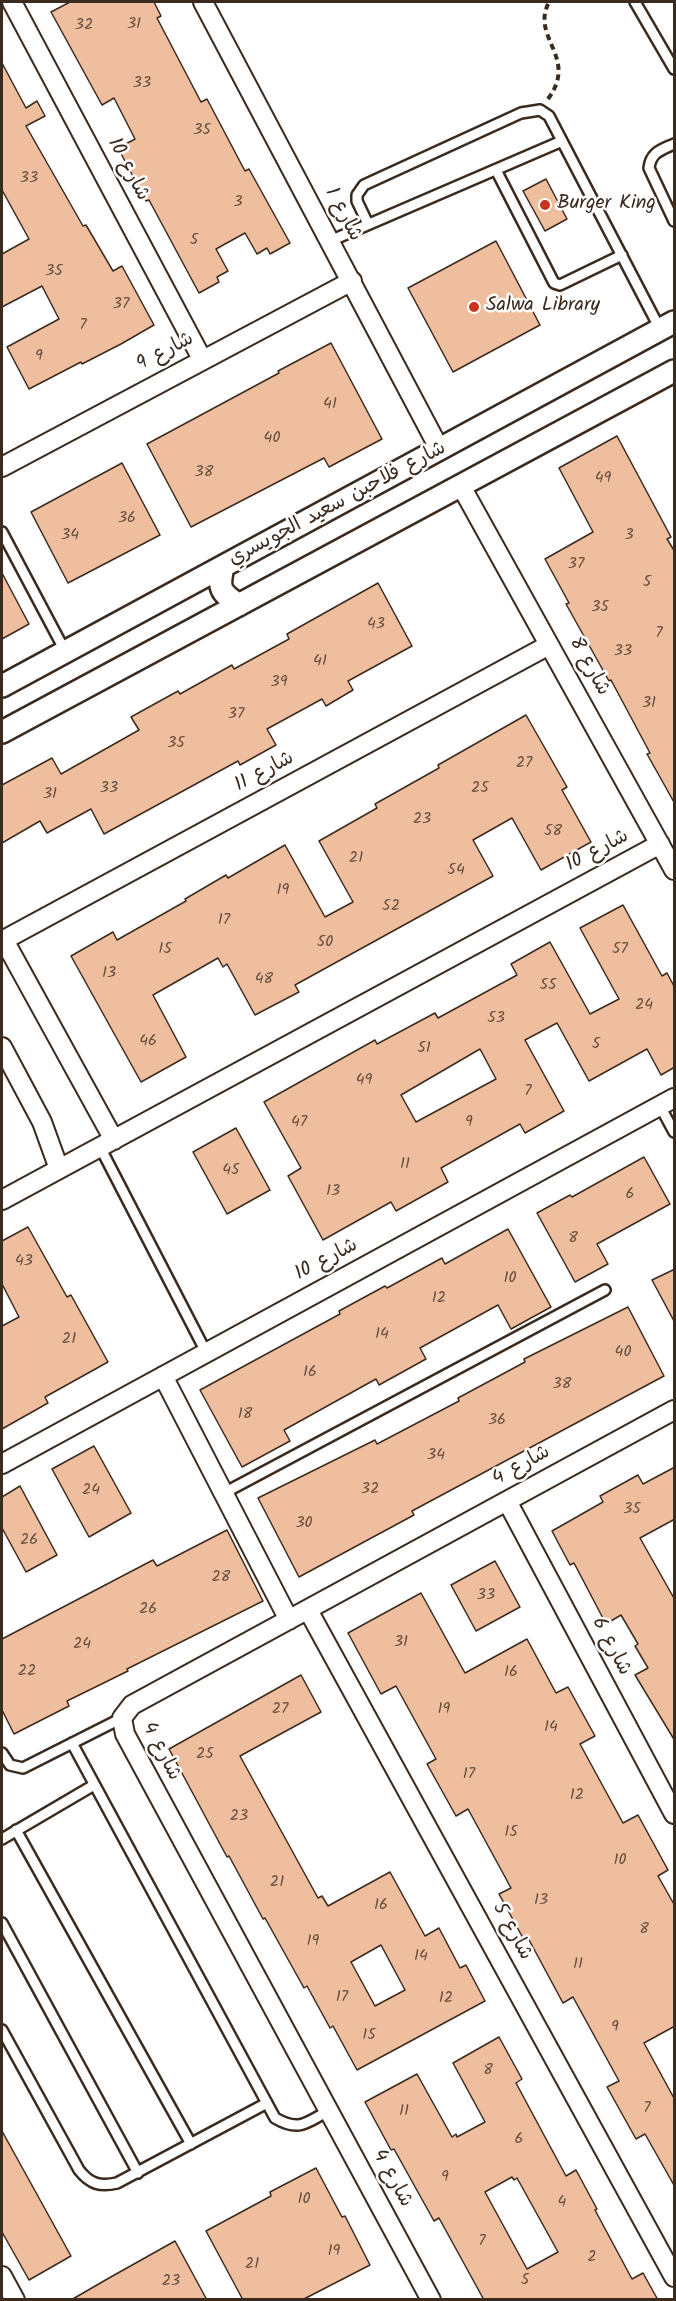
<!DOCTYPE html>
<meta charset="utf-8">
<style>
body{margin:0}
#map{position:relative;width:676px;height:2301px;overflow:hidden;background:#fff;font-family:Kalam,sans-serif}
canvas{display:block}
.frame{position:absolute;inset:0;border:3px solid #3b2a1e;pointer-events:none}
</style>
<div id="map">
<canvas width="676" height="2301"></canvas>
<div class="frame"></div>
</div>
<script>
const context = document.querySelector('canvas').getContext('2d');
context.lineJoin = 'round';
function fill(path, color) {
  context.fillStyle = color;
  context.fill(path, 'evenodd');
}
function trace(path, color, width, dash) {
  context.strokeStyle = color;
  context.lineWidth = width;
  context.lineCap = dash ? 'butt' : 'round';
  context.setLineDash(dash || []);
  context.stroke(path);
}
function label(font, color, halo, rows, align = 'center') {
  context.font = font + ' Kalam,"Playpen Sans Arabic",sans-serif';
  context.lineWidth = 5;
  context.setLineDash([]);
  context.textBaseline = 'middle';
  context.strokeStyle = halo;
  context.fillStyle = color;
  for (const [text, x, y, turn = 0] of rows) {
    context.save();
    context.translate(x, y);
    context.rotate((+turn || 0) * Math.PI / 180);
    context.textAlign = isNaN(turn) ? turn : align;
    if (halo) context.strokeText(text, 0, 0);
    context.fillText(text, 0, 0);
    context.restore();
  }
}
const building = new Path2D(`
 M70,2H154L161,16L157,18L201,102L207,99L245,171L249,169L290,243L270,254L267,248L257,254L245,233L216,249L228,271L217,277L219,282L199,293L149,200L146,201L118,148L135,139L114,98L102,105L51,12Z
 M2,63L26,108L37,101L45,116L26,126L83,226L86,225L113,271L122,266L154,325L121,344L82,364L81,362L29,389L7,347L59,319L42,286L2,307V254L29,239L2,190Z
 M546,179L567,219L545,231L523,191Z
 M496,241L540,325L453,372L408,288Z
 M331,343L382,439L329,467L324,458L191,527L147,444L279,373L278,371Z
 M617,436L671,537L667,539L675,552V804L647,754L650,753L611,680L609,681L566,604L569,603L545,559L593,532L559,468Z
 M122,463L160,535L68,583L31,512Z
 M2,573L29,624L2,639Z
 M378,583L412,646L348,681L353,690L326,706L322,699L267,729L276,745L240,765L238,761L104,834L91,809L47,833L40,821L2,843V785L52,758L61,774L139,730L131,717L178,691L180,694L232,665L234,669L289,639L287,634Z
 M526,715L567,787L562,790L591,842L541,870L512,818L473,840L493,876L295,985L299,992L255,1015L227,964L223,967L218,958L153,995L186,1057L141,1082L71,956L113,932L117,940L186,901L185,899L226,875L228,878L285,845L325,917L353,902L319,841L377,808L375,804L439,768L438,765Z
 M623,905L662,976L667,973L675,988V1067L661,1075L647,1049L589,1081L557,1023L525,1040L564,1111L525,1133L520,1124L441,1168L448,1182L396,1211L391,1202L323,1240L288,1176L301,1168L264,1102L375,1040L377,1044L435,1013L438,1018L517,975L511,964L550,942L590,1014L619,999L580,928ZM480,1049L496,1079L416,1122L401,1095Z
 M236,1128L270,1190L227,1214L193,1152Z
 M644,1157L670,1204L597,1244L608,1264L575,1282L537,1213L570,1195L572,1197Z
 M28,1227L67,1297L71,1295L108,1362L45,1397L48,1403L2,1429V1326L19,1317L2,1284V1241Z
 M508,1229L551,1307L511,1329L498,1305L420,1348L426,1359L379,1385L376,1379L284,1430L290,1441L242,1467L200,1390L340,1314L339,1311L385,1286L387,1288L442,1258L445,1264Z
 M675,1269V1323L652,1280Z
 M628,1307L664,1376L412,1511L414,1515L299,1577L258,1498L375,1440L377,1444L459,1401L458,1398L525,1362L524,1359Z
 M94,1446L131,1513L89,1537L52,1469Z
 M675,1467V1519L640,1538L675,1600V1741L635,1675L648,1668L635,1646L638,1644L621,1615L606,1624L574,1563L570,1565L552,1531L603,1502L600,1496L638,1475L643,1484Z
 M20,1486L57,1555L26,1572L2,1528V1497Z
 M227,1530L263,1601L127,1669L128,1671L67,1701L69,1706L14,1734L2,1710V1639L153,1560L157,1566Z
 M495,1561L520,1607L476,1631L451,1585Z
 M421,1593L465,1673L527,1639L556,1693L568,1687L595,1736L580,1744L623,1823L638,1815L668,1870L658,1876L675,1906V2026L644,2043L675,2100V2187L645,2134L636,2139L607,2087L619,2081L573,1997L563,2003L528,1938L524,1940L499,1894L511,1888L468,1809L456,1816L427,1764L436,1759L396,1686L381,1694L348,1633Z
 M301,1675L321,1712L240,1756L318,1898L322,1896L328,1906L390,1872L425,1936L439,1928L460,1968L466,1965L485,2001L357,2070L333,2026L330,2028L307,1986L304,1988L265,1918L263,1919L229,1856L227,1857L169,1749ZM381,1945L405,1990L375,2006L351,1962Z
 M499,2037L522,2079L516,2083L566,2176L576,2170L597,2209L595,2210L632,2279L643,2273L658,2300H484L439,2218L434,2221L394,2149L391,2150L365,2102L417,2074L452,2137L456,2134L457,2137L485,2122L453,2063ZM512,2177L514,2180L517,2178L558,2252L527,2269L485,2192Z
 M2,2131L71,2256L29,2280L2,2232Z
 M316,2168L342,2217L345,2216L370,2265L302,2300H243L206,2231L271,2196L270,2192Z
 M175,2241L207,2300H71L109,2278Z`);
fill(building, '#eebe9e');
trace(building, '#3b2a1e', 1.5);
const service = new Path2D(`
 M635,2L674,69
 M674,144C661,150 651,152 649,168L674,221
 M496,170L554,283L560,285L622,255
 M368,224L357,201V195L364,185L521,113L540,110L549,116L660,329
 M330,241L562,141
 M2,532L65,651
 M660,1106L674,1132
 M100,1147L206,1352
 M224,1493L605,1290
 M72,1743L275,2118C299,2132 306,2123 328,2111
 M2,1753L10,1765L23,1768L122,1718
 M16,1830L191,2144
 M2,1839L94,1785
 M2,1923L138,2173
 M2,2030L79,2170C90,2184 100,2187 117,2183L267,2103`);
const minor = new Path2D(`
 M12,2L202,359
 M203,2L440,450
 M2,467L352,281
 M461,486L674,870
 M4,940L114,1140
 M2,941L549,645
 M2,1047L42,1122L59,1169
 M2,1200L660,844
 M163,1376L289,1620
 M2,1464L674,1098
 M507,1501L674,1814
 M308,1610L674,2277
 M2,2276L15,2300
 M431,2300L125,1734L122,1718L132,1705L674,1410`);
const tertiary = new Path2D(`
 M223,567C218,589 220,592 239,605
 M2,686L674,322
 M2,732L674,371`);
trace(service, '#3b2a1e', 14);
trace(minor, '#3b2a1e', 22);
trace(tertiary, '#3b2a1e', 26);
trace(new Path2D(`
 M548,99C579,57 530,38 549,2`), '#3b2a1e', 4, [6, 4.5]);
trace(service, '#fff', 9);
trace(minor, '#fff', 18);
trace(tertiary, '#fff', 21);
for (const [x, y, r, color] of [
 [545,205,6,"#c8321e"],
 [474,307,6,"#c8321e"]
]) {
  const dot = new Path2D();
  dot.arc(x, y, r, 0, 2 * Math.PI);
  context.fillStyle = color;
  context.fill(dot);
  trace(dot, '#fff', 2);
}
label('16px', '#684f3e', null, [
 ["31",134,25],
 ["32",84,26],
 ["33",142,84],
 ["35",202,131],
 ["33",29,179],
 ["3",238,203],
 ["5",194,241],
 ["35",54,272],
 ["37",121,305],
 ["7",83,326],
 ["9",39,357],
 ["41",330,405],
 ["40",272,439],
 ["38",204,473],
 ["49",603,479],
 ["36",127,519],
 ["34",70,536],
 ["3",629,536],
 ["37",576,565],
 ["5",647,583],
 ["35",600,608],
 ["43",376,625],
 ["7",659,634],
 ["33",623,652],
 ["41",320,662],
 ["39",279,683],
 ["31",649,704],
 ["37",236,715],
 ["35",176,744],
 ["27",524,764],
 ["33",109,789],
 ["25",480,789],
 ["31",50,795],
 ["23",422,820],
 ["58",553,832],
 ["21",356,859],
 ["54",456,871],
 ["19",283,891],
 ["52",391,907],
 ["17",224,921],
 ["50",325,943],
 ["15",165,950],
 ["57",620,950],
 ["13",109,974],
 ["48",264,980],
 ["55",548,986],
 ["24",644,1006],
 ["53",496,1019],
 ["46",148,1042],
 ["5",596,1045],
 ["51",424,1049],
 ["49",364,1081],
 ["7",528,1092],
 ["47",299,1123],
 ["9",469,1123],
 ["11",405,1165],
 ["45",231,1171],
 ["13",333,1192],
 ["6",630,1195],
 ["8",573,1239],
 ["43",24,1262],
 ["10",510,1279],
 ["12",439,1299],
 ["14",382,1335],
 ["21",69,1340],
 ["40",623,1353],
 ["16",310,1373],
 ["38",562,1385],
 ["18",245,1415],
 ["36",497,1421],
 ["34",436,1456],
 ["32",370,1490],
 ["24",91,1491],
 ["35",632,1510],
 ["30",304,1524],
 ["26",29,1541],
 ["28",221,1578],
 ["33",486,1596],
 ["26",148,1610],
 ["31",401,1643],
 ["24",82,1645],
 ["22",27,1672],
 ["16",511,1673],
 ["27",280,1710],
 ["19",444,1710],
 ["14",551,1728],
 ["25",205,1755],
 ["17",469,1775],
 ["12",577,1796],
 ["23",239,1817],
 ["15",511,1833],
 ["10",620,1861],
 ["21",277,1883],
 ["13",541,1901],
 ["16",381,1906],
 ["8",644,1930],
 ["19",313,1942],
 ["14",421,1957],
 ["11",578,1965],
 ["17",342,1998],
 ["12",446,1999],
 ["9",615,2028],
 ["15",369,2036],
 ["8",488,2071],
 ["7",647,2109],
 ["11",404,2112],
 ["6",519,2140],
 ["9",445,2178],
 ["10",304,2200],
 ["4",562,2203],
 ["7",482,2242],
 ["19",334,2252],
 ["2",592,2258],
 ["21",252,2265],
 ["5",525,2281],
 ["23",171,2282]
]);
label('20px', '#3b2a1e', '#fff', [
 ["شارع 10",127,170,62],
 ["شارع 1",342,215,62],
 ["شارع 9",166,353,-28],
 ["شارع فلاحبن سعيد الجويسري",338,505,-28],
 ["شارع 8",588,667,61],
 ["شارع 11",265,773,-28],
 ["شارع 10",598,852,-28],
 ["شارع 10",327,1261,-28],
 ["شارع 4",522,1467,-29],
 ["شارع 6",610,1647,62],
 ["شارع 4",160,1752,63],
 ["شارع 5",511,1932,61],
 ["شارع 4",391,2179,61]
]);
label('20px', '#3b2a1e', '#fff', [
 ["Burger King",557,205],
 ["Salwa Library",486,307]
], 'left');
</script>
